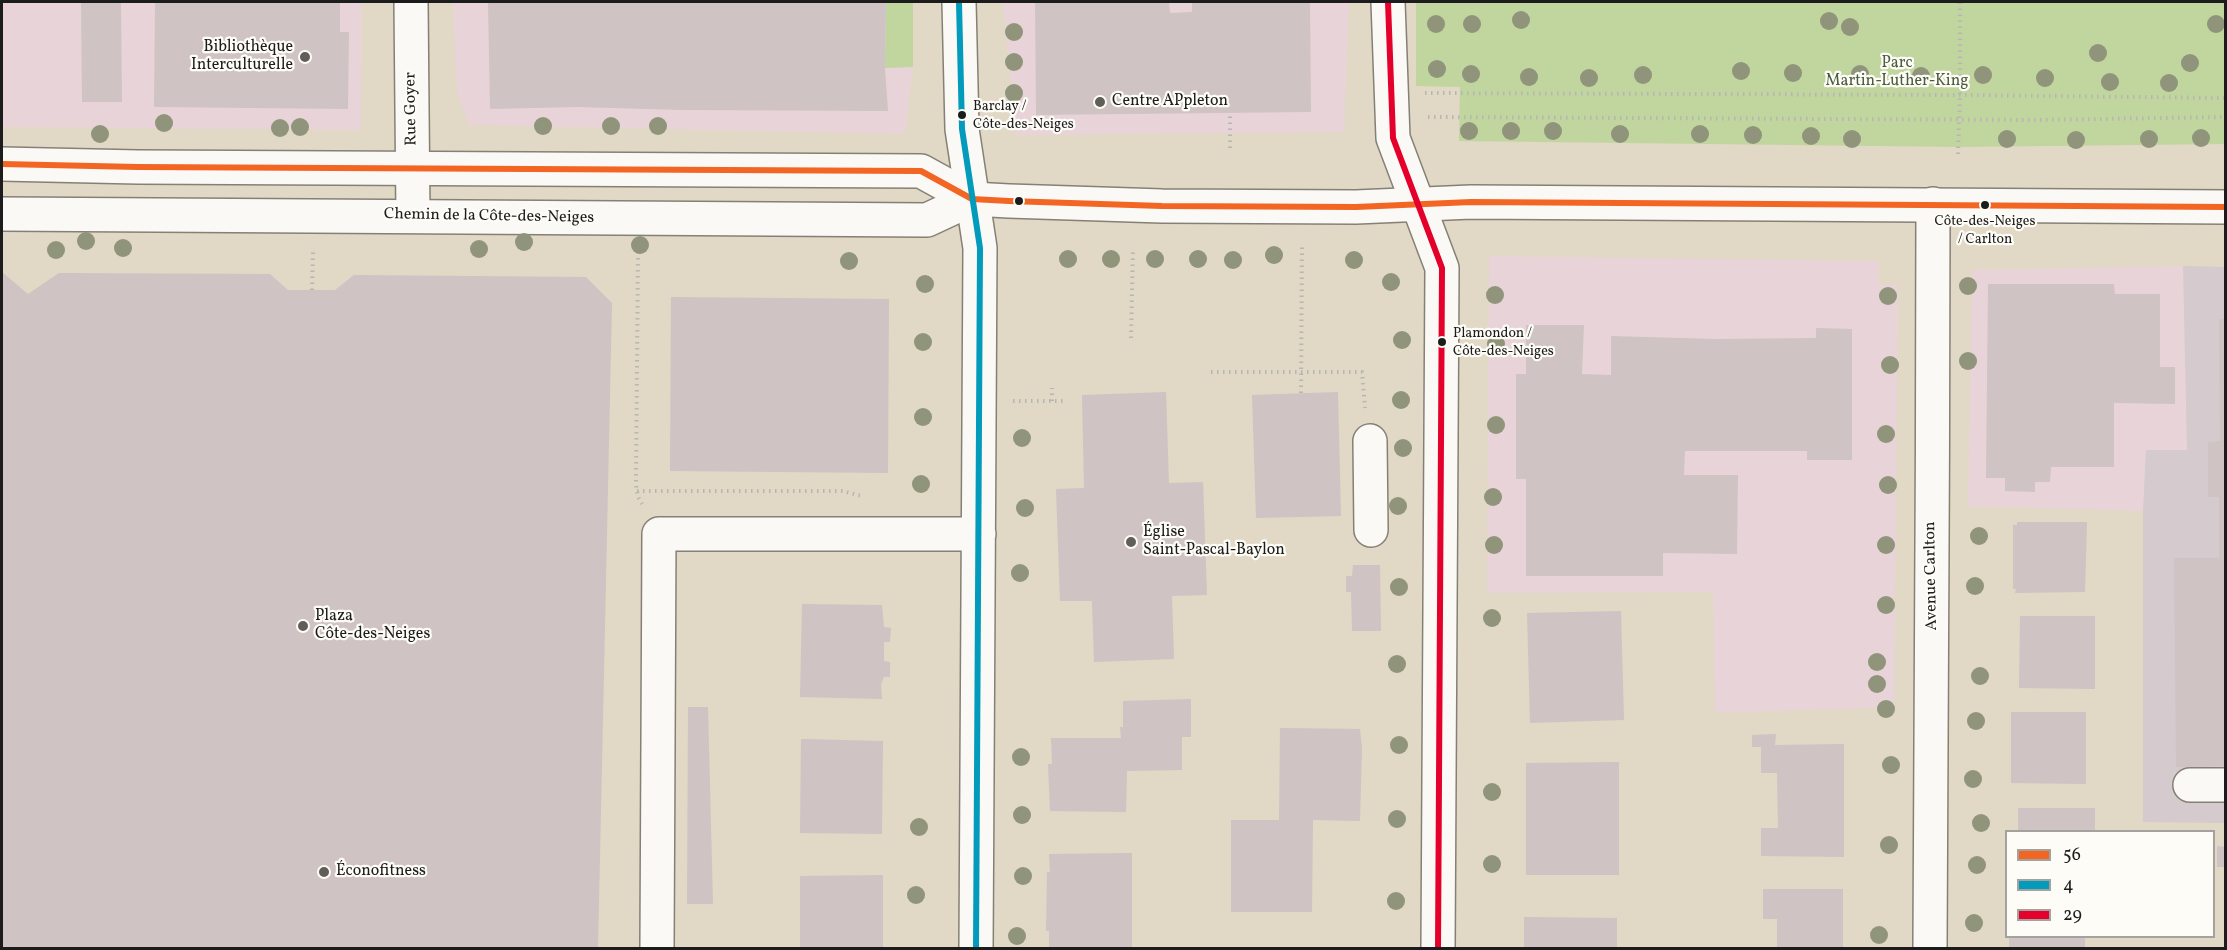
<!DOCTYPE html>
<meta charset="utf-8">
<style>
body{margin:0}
#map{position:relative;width:2227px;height:950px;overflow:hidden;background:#e1d8c5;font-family:Vollkorn,serif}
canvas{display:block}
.frame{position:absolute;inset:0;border:3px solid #1c1c1c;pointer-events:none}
.legend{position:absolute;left:2005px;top:830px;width:210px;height:108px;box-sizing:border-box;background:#fdfcf7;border:2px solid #a3a29f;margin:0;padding:8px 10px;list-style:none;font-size:18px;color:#1c1c1c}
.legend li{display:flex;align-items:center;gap:12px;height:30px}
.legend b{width:30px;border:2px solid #a3a29f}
</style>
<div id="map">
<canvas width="2227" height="950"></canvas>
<div class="frame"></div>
<ul class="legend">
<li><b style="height:8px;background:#f26522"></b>56</li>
<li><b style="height:8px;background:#039bbc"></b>4</li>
<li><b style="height:8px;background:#e4002b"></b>29</li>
</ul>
</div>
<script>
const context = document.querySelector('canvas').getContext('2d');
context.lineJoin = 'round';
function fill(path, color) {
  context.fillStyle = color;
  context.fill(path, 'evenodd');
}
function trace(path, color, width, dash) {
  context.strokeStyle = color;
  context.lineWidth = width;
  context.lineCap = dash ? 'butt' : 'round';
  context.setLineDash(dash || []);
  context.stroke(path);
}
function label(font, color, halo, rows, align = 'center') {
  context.font = font + ' Vollkorn,serif';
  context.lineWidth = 4.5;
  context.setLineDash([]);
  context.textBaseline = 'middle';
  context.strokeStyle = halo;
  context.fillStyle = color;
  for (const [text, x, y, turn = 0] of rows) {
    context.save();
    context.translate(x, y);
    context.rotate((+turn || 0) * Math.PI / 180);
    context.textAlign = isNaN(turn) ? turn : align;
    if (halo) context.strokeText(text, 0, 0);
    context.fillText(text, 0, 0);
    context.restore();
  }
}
fill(new Path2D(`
 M2,2H362L361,130L2,127Z
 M453,2H913V67L905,134L469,125L457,93Z
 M1003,2H1349L1344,132L1015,135Z
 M1489,256L1879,261V285H1898L1894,707L1715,713L1713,592L1487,593Z
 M2183,266L2187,451L2146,450L2143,511L1968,506L1972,270Z`), '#e8d4d8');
fill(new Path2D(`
 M2183,266L2225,267V823L2143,822V511L2146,450H2187Z`), '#d5cacd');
fill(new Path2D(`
 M886,2H913V67L885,68Z
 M1416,2H2225V144L1959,147L1459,141L1460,87L1416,86Z`), '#c1d59e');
fill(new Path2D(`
 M81,2H121L122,102H82Z
 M155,2H340V32H349L348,109L154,107Z
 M488,2H886L885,68L888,111L681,110L577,107L490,109Z
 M1035,2H1169L1170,13L1192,12V2H1310L1311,112L1036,115Z
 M2,272L28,294L59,273L270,274L288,290H335L354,275L586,277L612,303L598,948H2Z
 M1988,284H2114L2115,294H2160V367H2175V404L2114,403V467H2051L2050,482H2035V492L2005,491V478H1986Z
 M671,297L889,299L888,473L670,471Z
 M2219,319H2226V766L2176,767L2174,558H2219V497H2208V442L2220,441Z
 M1526,325H1584L1582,374L1611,375V336L1716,339L1816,338V328L1852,329V460H1807V451H1685L1684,475H1738L1737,554L1663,553V576H1526V479H1516V374H1526Z
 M1166,392L1169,483L1203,482L1207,595L1172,596L1174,659L1094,662L1092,601H1060L1056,489L1084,488L1082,395Z
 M1338,392L1341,516L1256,518L1252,395Z
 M2017,522H2087L2085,592L2015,593L2016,589H2013V525H2017Z
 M1353,565H1380L1381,631H1352L1351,592H1346V576H1352Z
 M802,604L882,605L884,627L891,628L890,642H884V661L890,662V677H884L881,684L882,699L800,697Z
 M1621,611L1624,720L1530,723L1527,613Z
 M2020,616H2095V689L2019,688Z
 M1191,699V737H1182V770L1127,771L1126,812L1050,811L1048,764H1052L1051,738H1121L1120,727H1123V701Z
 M688,707H708L713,904H687Z
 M2011,712H2086V784L2011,783Z
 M1280,728L1360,729L1362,748L1360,821L1313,820L1312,912H1231V820H1279Z
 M1776,734L1775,745L1844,744V857L1761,856V828H1778L1777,773H1761V747H1752V735Z
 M801,739L883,741L882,834L800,833Z
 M1619,762V875H1526V763Z
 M2018,808H2095V832H2018Z
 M2217,846L2226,847V867H2217Z
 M1132,853V947H1049V931H1046L1047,872H1050L1049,854Z
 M883,875V948H800V876Z
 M1763,889H1843V948H1777V919H1763Z
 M1524,917L1617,918V948H1524Z
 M2009,936H2085V948H2009Z`), '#cfc3c3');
const minor = new Path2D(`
 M411,2L413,216
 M959,2L962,129L980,248L976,948
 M1388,2L1393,138L1442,268L1438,948
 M1370,441L1371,530
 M2190,785H2226
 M657,948L659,534H979
 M1930,948C1933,700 1932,452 1933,204`);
const major = new Path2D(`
 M2,164L138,167L921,171L972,199L1009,201L1162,206L1356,207L1471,202L2226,207
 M2,214L927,220L972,199`);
trace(minor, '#858076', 36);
trace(major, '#858076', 36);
trace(new Path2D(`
 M1425,93L1960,95L2226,98
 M1428,117L2036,120L2226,117
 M1230,148V114
 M1958,154L1960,95V2
 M638,252L636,484L638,497L642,504
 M312,290L313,252
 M1131,338L1133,249
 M1211,372H1362L1365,408
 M1301,393L1302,247
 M1013,401H1065
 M1052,401V388
 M637,491H843L861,496`), '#b7b6b2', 4, [1.5, 4.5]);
trace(minor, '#faf9f6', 33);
trace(major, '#faf9f6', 33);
trace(new Path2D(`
 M2,164L138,167L921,171L972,199L1009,201L1162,206L1356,207L1471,202L2226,207`), '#f26522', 6);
trace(new Path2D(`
 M959,2L962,129L980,248L976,948`), '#039bbc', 6);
trace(new Path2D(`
 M1388,2L1393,138L1442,268L1438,948`), '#e4002b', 6);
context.fillStyle = '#8f947b';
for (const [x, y] of [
 [1521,20],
 [1829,21],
 [1436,24],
 [1472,24],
 [2216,24],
 [1850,27],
 [1014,32],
 [2098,53],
 [1014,62],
 [2190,63],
 [1437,69],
 [1741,71],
 [1793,73],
 [1471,74],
 [1860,74],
 [1643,75],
 [1983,75],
 [1921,76],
 [1529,77],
 [1589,78],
 [2045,78],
 [2110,82],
 [2169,83],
 [1014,93],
 [164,123],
 [543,126],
 [611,126],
 [658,126],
 [300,127],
 [280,128],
 [1469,131],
 [1511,131],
 [1553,131],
 [100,134],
 [1620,134],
 [1700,134],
 [1753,135],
 [1811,136],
 [2201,138],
 [1852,139],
 [2007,139],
 [2149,139],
 [2076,140],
 [86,241],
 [524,242],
 [640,245],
 [123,248],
 [479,249],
 [56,250],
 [1274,255],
 [1068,259],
 [1111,259],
 [1155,259],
 [1198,259],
 [1233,260],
 [1354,260],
 [849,261],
 [1391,282],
 [925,284],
 [1968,286],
 [1495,295],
 [1888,296],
 [1402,340],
 [923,342],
 [1496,344],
 [1968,361],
 [1890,365],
 [1401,400],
 [923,417],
 [1496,425],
 [1886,434],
 [1022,438],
 [1403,448],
 [921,484],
 [1888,485],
 [1493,497],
 [1398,506],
 [1025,508],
 [1979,536],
 [1494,545],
 [1886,545],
 [1020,573],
 [1975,586],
 [1399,587],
 [1886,605],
 [1492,618],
 [1877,662],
 [1397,664],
 [1980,676],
 [1877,684],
 [1886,709],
 [1976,721],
 [1399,745],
 [1021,757],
 [1891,765],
 [1973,779],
 [1492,792],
 [1022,815],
 [1397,819],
 [1981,823],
 [919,827],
 [1889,845],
 [1492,864],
 [1977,865],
 [1023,876],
 [916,895],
 [1396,901],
 [1974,923],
 [1879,935],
 [1017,936]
]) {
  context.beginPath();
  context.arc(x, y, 9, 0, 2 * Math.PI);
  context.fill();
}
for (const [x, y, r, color] of [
 [305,57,6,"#615e57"],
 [1100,102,6,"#615e57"],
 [962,115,5,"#1c1c1c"],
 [1019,201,5,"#1c1c1c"],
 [1985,205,5,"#1c1c1c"],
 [1442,342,5,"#1c1c1c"],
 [1131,542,6,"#615e57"],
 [303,626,6,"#615e57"],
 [324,872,6,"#615e57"]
]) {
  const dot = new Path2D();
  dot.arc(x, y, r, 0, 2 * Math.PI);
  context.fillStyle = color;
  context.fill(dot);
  trace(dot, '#fdfcf7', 2);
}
label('14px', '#1c1c1c', '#fdfcf7', [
 ["Barclay /",973,107],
 ["Côte-des-Neiges",973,125],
 ["Côte-des-Neiges",1985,222,"center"],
 ["/ Carlton",1985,240,"center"],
 ["Plamondon /",1453,334],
 ["Côte-des-Neiges",1453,352]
], 'left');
label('16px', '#1c1c1c', '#fdfcf7', [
 ["Bibliothèque",293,48,"right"],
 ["Interculturelle",293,66,"right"],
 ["Centre APpleton",1112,102],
 ["Église",1143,533],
 ["Saint-Pascal-Baylon",1143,551],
 ["Plaza",315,617],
 ["Côte-des-Neiges",315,635],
 ["Éconofitness",336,872]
], 'left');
label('16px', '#4c5c3e', '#fdfcf7', [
 ["Parc",1897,64],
 ["Martin-Luther-King",1897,82]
]);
label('16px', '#1c1c1c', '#fdfcf7', [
 ["Rue Goyer",412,109,-91],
 ["Chemin de la Côte-des-Neiges",489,217,1],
 ["Avenue Carlton",1932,576,-91]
]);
</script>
